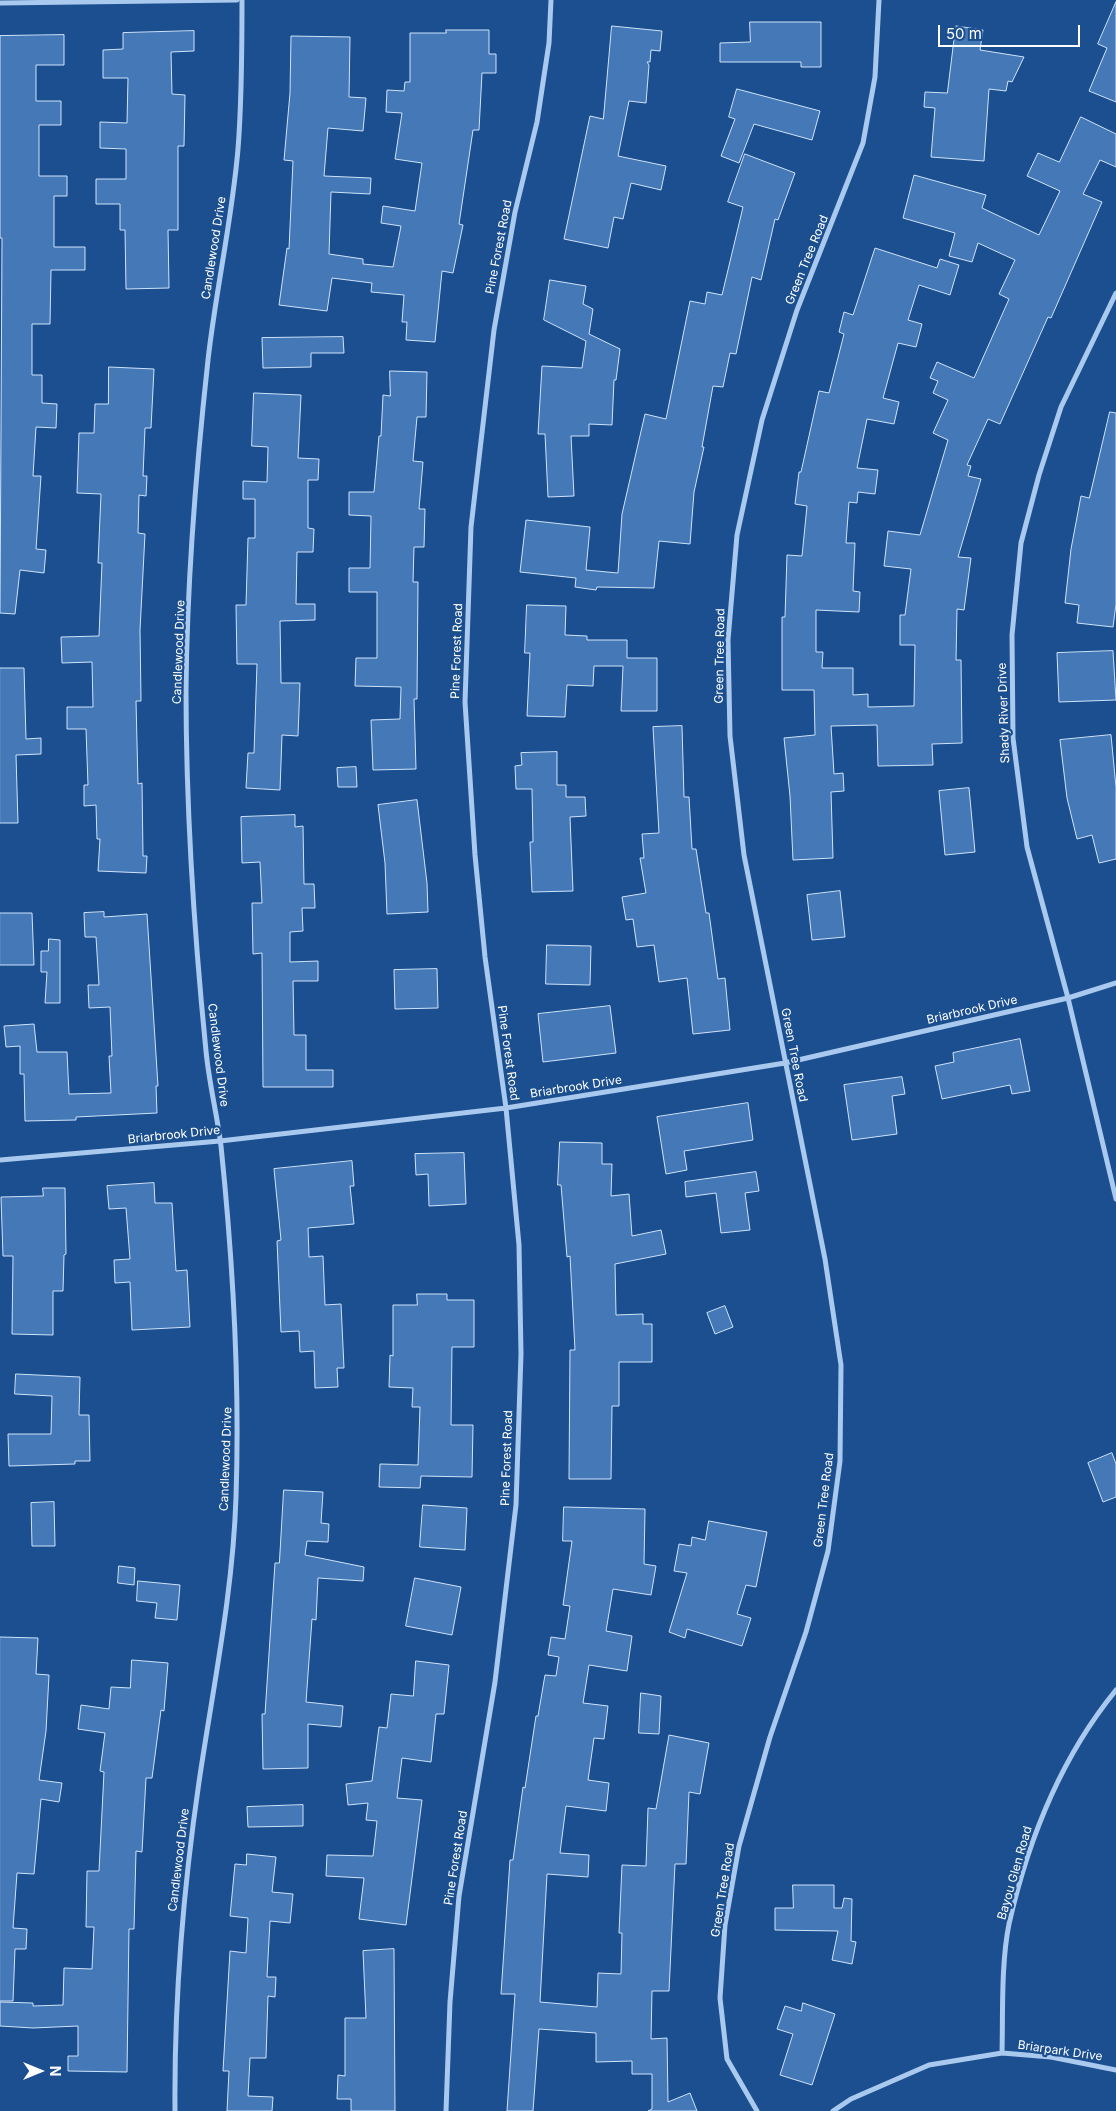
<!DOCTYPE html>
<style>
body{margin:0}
#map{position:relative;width:1116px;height:2111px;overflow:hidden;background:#1b4f8f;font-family:Inter,sans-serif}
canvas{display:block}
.north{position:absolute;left:15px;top:2046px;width:50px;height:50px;-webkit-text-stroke:4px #1b4f8f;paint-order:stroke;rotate:90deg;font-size:14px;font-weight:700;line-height:20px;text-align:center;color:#fff}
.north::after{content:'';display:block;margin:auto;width:18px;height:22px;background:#fff;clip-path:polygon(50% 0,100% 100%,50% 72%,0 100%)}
.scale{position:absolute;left:938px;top:25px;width:142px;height:22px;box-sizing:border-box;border:2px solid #fff;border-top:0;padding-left:6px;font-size:15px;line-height:18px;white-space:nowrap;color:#fff;-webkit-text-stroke:4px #1b4f8f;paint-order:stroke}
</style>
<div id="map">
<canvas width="1116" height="2111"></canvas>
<div class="north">N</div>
<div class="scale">50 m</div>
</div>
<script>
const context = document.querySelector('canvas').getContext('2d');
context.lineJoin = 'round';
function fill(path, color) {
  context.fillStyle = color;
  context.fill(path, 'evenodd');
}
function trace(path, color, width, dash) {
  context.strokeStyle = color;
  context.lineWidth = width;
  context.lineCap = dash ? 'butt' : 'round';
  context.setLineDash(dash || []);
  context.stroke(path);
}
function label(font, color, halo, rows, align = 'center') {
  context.font = font + ' Inter,sans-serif';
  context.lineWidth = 4.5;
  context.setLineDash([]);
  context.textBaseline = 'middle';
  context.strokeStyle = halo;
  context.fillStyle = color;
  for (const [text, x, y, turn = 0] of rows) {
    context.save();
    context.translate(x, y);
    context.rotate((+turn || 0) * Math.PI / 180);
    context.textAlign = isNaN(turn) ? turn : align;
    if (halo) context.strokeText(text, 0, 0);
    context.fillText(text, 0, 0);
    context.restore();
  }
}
const building = new Path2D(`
 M1116,2V102L1089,91L1107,48L1098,44Z
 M750,22H821V67H801V62H720V43L750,42Z
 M612,26L662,31L660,51L651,50L650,62H647L649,65L646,103L629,101L618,156L666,166L661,190L631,183L623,219L614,217L608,248L564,239L590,116L603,119Z
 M956,26L983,30L980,50L1024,57L1012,82L1008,81L1006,91L989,89L984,161L931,157L935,108L924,107L925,92L947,93Z
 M446,30H489V54H496V73H482L479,130H473L459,224L463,225L453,273L442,271L435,342L406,340L407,322H402L404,295L371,292L372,283L332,278L327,311L279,305L287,248L289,249L293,161L284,160L290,93L291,36L350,37L349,97L366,98L363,131L328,128L324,176L371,178L370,194L331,192L329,254L363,259V264L393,267L401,226L381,223L383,206L415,211L422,163L395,159L402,113L386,112L387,90L404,91L405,82H410V33H446Z
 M194,31V51L171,52L172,94L185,95L184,146H178V230H168L169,288L126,289L125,230H120V204H96V179H126V149L100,148V122L127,123L128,78H103V50L123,49V33Z
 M64,35V65H36V101H61V125H39V176H67V196H54V247H85V270H51L50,324H32V375H42V403L57,404L56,428L36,427L33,476H41L36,549L46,550L44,573L20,570L15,614L0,613L2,238H0V36Z
 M737,89L820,111L812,140L754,124L739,163L721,156L735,119L729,117Z
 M1081,117L1116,134V167L1100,160L1083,194L1102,202L1051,318L1048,317L1000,424L988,419L967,465L971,466L968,476L981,479L958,557L971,558L964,610L957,609L956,660H961L962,743L932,744L933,765L878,766L877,725L831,726L834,774L843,773L844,791L831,792L833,858L793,860L790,796L784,738L815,735L814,690H782V617H785L787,555L802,556L807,506L795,504L799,472H801L819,391L829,393L844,334L839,332L844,312L853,315L875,248L937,268L940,259L959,265L950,295L919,285L908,320L922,324L916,347L898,343L883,398L899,402L894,424L867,419L857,468L878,470L875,494L858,492L857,503L849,502L846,543H855L853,591L860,592L859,612L816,610V652H823L822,668H853V695L868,694V707L914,706L915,645H900V615H905L911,569L884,566L888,531L920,535L948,440L933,433L948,400L933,393L938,381L930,378L937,362L974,378L1009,299L999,294L1015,260L978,243L972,262L949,256L955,233L903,218L914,175L986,195L982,208L1039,235L1060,191L1027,176L1038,153L1059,162Z
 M745,154L795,173L778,220L775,219L761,280L752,277L736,354L730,353L723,387L713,386L702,447H704L694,492L690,544L659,541L654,588L597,587L596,590L575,587L576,578L520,572L526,520L590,527L586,570L618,573L622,514L645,414L666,419L690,301L705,304L707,292L722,295L743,207L728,202Z
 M550,280L586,286L583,304L593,309L589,334L620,349L616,380H614L612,425L589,424V436H571L574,496L548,497L545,434H538L542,366L582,368L586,341L544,320Z
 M343,337L344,353H311V367L263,368L262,338Z
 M109,367L154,369L151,428H145L143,476H147L146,496L139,495L138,533L145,534L140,630L141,701H136L138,784L142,783L143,856H147L146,873L98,871L100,839H97L96,805L84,806V785H88L86,729H67V707H93L92,662L62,663L61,637L99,636L102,563H98L101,494L77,493L79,433H94L95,404H108Z
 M390,371L427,372L426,417H417L413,461L423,462L419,509H425L424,547H414L413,582H418L417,699H414L416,769L373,770L371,720L400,719L401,687L355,686L356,658H377V592H349V568H370L371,516L349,515V492H374L379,436H381L383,395L390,396Z
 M254,393L301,395L298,458L319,459L318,480H308V528L314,529L313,552H297L296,604H315V620L280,621L281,683H300L298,736L282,735L280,790L246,788L248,753H254L257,664H237L236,605H246L248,538H255V499H243V481L267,482L268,447L252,446Z
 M1110,412L1116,413V604L1113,627L1077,623L1079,605L1065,603L1071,549L1081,496L1089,498Z
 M527,605L566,606L565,635L587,636V640H627V658H657V711H621L623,666H594L593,686L567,685L565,717L527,716L530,653H525Z
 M1113,651L1116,700L1059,702L1057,653Z
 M0,668H24L26,739L41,738V754L16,755L18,823H0Z
 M682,726L684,797H689L692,849H696L706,913H709L718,979L725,978L730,1030L693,1034L687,978L659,982L654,945L637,947L633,919L626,920L622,897L646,893L640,858H644L642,834L659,833L653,727Z
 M1111,735L1116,787V859L1099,863L1092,835L1077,839L1067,798L1060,740Z
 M557,752V785H566V797H585L586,816L570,817L573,891L532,892L530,842H533L532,789H516L515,766L522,765L521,753Z
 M356,767L357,787H338L337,768Z
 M969,788L975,852L945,855L939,791Z
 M417,800L427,883L428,912L387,914L385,863L378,805Z
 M295,815V827L303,826L304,884H314L315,908H302L303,931L290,932V962L318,961V981H293L294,1035H306V1070H333V1087H263L262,953L253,954L252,903H262L260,862L242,863L241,817Z
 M840,891L845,937L812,940L807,895Z
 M104,912V917L147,914L158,1086H156L157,1113L76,1117V1120L25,1121L24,1074H20V1046L6,1047L4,1026L34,1024L37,1052H67L69,1094L111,1093L109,1056H112L110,1007L89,1008L88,985H99L96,937H85L84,913Z
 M0,913H32L34,965H0Z
 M49,939L60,940V1003H45L47,972H41V951H48Z
 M547,945L591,946L590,985L546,984Z
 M437,969L438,1008L395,1009L394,970Z
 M610,1006L616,1053L543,1062L538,1014Z
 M1020,1039L1030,1091L1012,1094L1010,1085L942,1099L935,1066L954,1062L953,1053Z
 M902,1077L905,1094L892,1096L897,1134L852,1140L844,1085Z
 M748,1103L753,1140L684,1151L687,1170L666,1174L657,1117Z
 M560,1142L602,1143V1164H612L611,1196L629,1194L632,1236L661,1230L666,1254L615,1264L616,1315L643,1314V1324H652V1362H619V1406H612L611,1479H569L570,1350H575L570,1256L567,1257L561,1185H558Z
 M464,1153L466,1204L429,1206L428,1174L416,1175L415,1154Z
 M352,1161L354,1186H350L354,1224L308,1228L309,1257L323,1256L325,1305L341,1304L344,1368H337L338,1387L315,1388L314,1351L300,1352L299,1331L281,1332L277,1241L281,1240L274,1169Z
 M756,1172L759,1191L745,1193L750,1230L721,1233L716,1193L686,1197L685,1182Z
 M154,1183L155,1203H172L176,1271L187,1270L190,1327L132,1330L130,1282L115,1283L114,1260L130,1259L126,1208L109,1209L107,1186Z
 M43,1188H65L66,1254L64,1255L63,1291H53V1335L12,1334L13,1256H3L1,1197L43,1196Z
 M417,1294H447V1300H474V1347H452L451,1425H473L472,1477L421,1476L420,1488L379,1487L380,1464L418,1465L420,1407H412L413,1388L389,1387L390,1355L393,1356V1305H417Z
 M725,1306L733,1327L715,1334L707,1313Z
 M16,1374L80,1377L79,1415H89L90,1461H75V1464L9,1466L8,1434H51L52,1396L15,1394Z
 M1112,1453L1116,1464V1497L1103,1502L1088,1463Z
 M284,1490L323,1492L321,1523L329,1524L328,1542L307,1541L305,1555L364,1567L363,1581L318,1578L316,1620L312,1619L306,1702L343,1706L341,1727L308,1724V1768L263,1769L262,1714H265L275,1563H279Z
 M54,1502L55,1546H32L31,1503Z
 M423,1505L467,1508L465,1550L420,1547Z
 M564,1507L645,1509L644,1564L656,1566L651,1595L613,1589L606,1631L632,1636L627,1671L589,1665L583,1703L608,1706L604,1739L594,1738L588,1780L609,1783L606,1811L566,1806L560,1853L589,1855L588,1877L547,1874L540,2002L597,2007L598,1973L621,1974L622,1933H619L622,1865L646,1866L648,1808L656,1809L669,1735L709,1743L700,1794L689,1792L686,1864H675L669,1991H652L651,2039L667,2038L668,2102L690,2093L697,2111H648L652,2109V2074H632V2061L596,2062V2033L539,2029L533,2111H507L515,1994H501L510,1860H513L523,1787L525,1788L536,1716H538L545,1675L556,1676L559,1657L548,1655L551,1637L565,1639L570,1606L563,1605L572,1541H563Z
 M709,1521L767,1532L756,1587L746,1585L737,1614L751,1618L742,1646L687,1629L685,1638L669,1632L687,1573L674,1571L679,1544L691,1546L692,1537L705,1540Z
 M119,1566L135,1568L134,1585L118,1583Z
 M415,1578L461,1587L452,1635L406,1626Z
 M138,1581L180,1585L177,1620L155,1618L157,1603L137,1601Z
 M0,1637L38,1638L36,1674L49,1675L46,1731L39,1780L62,1783L59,1802L41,1799L34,1874L17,1873L13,1928L27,1929L26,1949H15L13,2001H0Z
 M132,1660L168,1663L164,1711L161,1710L152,1778H146L142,1852L136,1851L134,1929H129L127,2072L68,2071V2056H78V2026L33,2028L0,2026V2002L33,2003V2006L63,2005L64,1968L92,1969L94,1927H86L87,1871H99L104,1772L100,1771L105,1733L78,1729L81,1705L109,1709L111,1687L130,1688Z
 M416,1661L449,1665L444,1714H436L431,1762L402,1758L397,1798L422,1800L406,1925L359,1919L364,1878L326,1876L327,1855L373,1856L377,1821L366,1820L368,1803L348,1805L346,1784L372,1781L379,1727L387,1728L391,1694L413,1696Z
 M641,1693L661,1696L659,1734L639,1733Z
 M303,1805V1826L248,1827L247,1807Z
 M247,1854L276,1857L272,1892L293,1894L290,1923L270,1921L267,1977H276L275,1997L268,1996L266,2058H250L248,2096L273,2097L272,2111H227L229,2071H223L230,1951L246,1953L248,1918L230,1916L235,1864L246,1865Z
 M793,1885H834V1908H842L844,1898L852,1899L851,1941L856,1942L852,1964L832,1960L838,1931L775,1930V1908H793Z
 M394,1949L395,2111H351V2099H337L338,2075L345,2076V2018H366L363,1951Z
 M803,2003L835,2014L812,2085L780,2075L793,2034L777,2029L785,2006L801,2011Z`);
fill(building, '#4478b7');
trace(building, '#cfe3fa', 1);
trace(new Path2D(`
 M0,3L237,0
 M1116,293L1061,407L1039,475L1021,543L1012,635L1013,738L1027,847L1068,998L1116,1199
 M0,1160L220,1141L506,1108L785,1063L1068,998L1116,983
 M1002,2053C1003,2012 1001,1964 1009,1924C1028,1840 1062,1756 1116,1690
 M175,2111C174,2000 183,1891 199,1782C213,1687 233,1593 236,1497C240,1380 233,1262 221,1146C217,1114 209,1083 206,1051C194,931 186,810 186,690C187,580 196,469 208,360C216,289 232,220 238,149C242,99 242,50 242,0
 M446,2111L450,2002L459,1896L495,1682L516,1505L521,1354L519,1245L506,1108L485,957L475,855L465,702L471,527L494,330L515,212L537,122L549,43L551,0
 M757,2111L727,2059L720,1998L725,1925L739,1846L770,1737L806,1632L828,1551L840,1461L841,1365L825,1259L744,855L730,736L728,640L737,535L762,420L797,310L863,143L875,77L879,0
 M833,2111L851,2099L929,2065L1002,2053L1051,2057L1116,2070`), '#a9c9ee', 5);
label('12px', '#fff', '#1b4f8f', [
 ["Pine Forest Road",499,247,-79],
 ["Candlewood Drive",214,248,-81],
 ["Green Tree Road",807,260,-68],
 ["Pine Forest Road",457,651,-88],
 ["Candlewood Drive",179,652,-88],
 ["Green Tree Road",720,656,-89],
 ["Shady River Drive",1004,713,-92],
 ["Briarbrook Drive",972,1010,-13],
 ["Pine Forest Road",508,1053,82],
 ["Candlewood Drive",218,1055,83],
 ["Green Tree Road",794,1055,79],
 ["Briarbrook Drive",576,1087,-9],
 ["Briarbrook Drive",174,1135,-6],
 ["Pine Forest Road",507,1458,-88],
 ["Candlewood Drive",226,1459,-88],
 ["Green Tree Road",824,1500,-83],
 ["Pine Forest Road",456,1858,-81],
 ["Candlewood Drive",179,1860,-83],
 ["Bayou Glen Road",1015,1873,-74],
 ["Green Tree Road",723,1890,-81],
 ["Briarpark Drive",1060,2051,8]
]);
</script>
